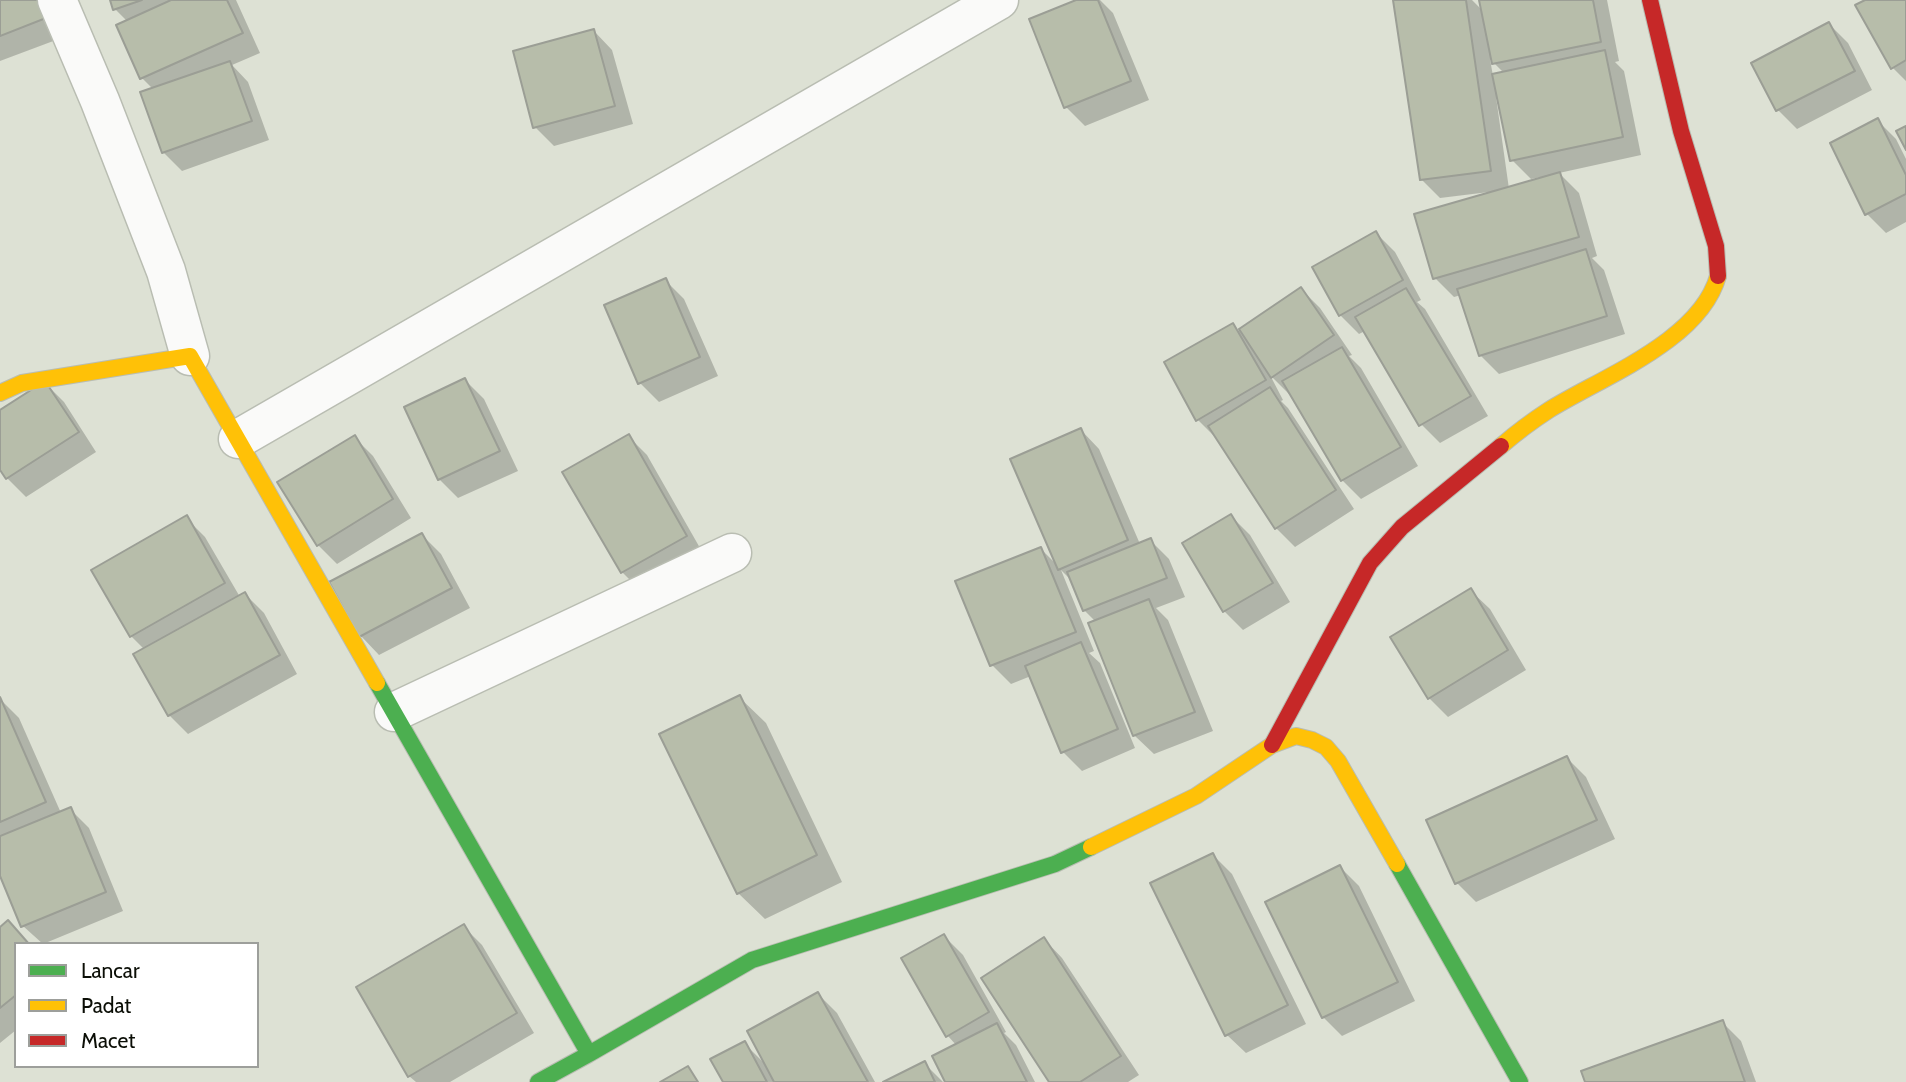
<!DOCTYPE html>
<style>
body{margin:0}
#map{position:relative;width:1906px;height:1082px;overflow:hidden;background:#dde1d4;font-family:Cabin,sans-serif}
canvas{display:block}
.legend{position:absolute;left:14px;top:942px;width:245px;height:126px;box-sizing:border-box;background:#fff;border:2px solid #9d9f9b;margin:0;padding:9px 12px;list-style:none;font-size:21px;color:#0b0e06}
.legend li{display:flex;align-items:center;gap:14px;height:35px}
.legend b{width:35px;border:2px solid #9d9f9b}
</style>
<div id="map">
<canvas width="1906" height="1082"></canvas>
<ul class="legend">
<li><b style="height:9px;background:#4caf50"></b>Lancar</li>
<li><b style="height:9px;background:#ffc107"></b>Padat</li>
<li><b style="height:9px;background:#c62828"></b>Macet</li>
</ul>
</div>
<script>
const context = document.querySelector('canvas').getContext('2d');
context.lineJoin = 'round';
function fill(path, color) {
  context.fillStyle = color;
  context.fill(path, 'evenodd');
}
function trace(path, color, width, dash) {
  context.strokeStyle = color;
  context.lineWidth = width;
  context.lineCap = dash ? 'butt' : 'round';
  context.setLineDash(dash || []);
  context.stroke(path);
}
fill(new Path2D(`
 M0,0H50L64,37L0,61Z
 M112,0H236L260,53L232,65L248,82L269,140L182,171L163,152L153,89L142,78L127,21L115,9Z
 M1080,0H1100L1113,13L1149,100L1085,126L1066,107Z
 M1405,0H1472L1483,11L1481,0H1607L1619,61L1615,62L1624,71L1641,155L1559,173L1579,193L1597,256L1592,258L1604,270L1625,334L1499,374L1480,355L1461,295L1454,297L1435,278L1489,192L1440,198L1421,179ZM1490,59L1504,73L1493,76ZM1498,96L1512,160L1531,179L1541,177V179L1509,189L1496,97Z
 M1868,0H1906V81L1893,68Z
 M1829,24L1848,43L1872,90L1797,129L1778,110L1754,64Z
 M594,31L612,50L633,124L554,146L535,127Z
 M1877,120L1896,139L1906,159V222L1886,233L1867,214Z
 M1376,233L1395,252L1421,300L1417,302L1425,309L1488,416L1440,443L1421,424L1365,331L1359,334L1340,315Z
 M665,280L684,299L718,376L659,402L640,383Z
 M1301,289L1320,308L1352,355L1349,356L1361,368L1418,466L1361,499L1342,480L1291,396L1270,375L1283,400L1281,401L1288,408L1354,509L1295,547L1276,528L1216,438L1197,419L1233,325L1238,331Z
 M465,380L484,399L518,471L458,498L439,479Z
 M45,383L64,402L96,452L26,497L7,478L0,467Z
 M1081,430L1099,449L1140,544L1150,540L1169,559L1185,597L1156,608L1168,620L1213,731L1154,754L1135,736L1090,624L1096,622L1084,610L1073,582L1061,570L1094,651L1089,653L1100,663L1135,748L1082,771L1063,752L1031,676L1011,684L992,665L1041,549L1058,566Z
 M628,436L647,455L704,555L641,591L622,572Z
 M354,437L373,456L411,518L337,564L318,545Z
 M1231,516L1250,535L1290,602L1243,630L1224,611Z
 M186,518L205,537L240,597L245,594L264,613L297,674L188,734L169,715L135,655L145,650L131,636Z
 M422,535L441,554L470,608L379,655L361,636Z
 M1471,591L1490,609L1526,670L1448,717L1429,698Z
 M739,697L766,723L842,882L765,919L738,893Z
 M0,699L19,718L61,813L70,809L89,828L123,911L43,944L23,926L0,872Z
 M1567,758L1586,777L1615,839L1476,902L1457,883L1428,821Z
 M1213,855L1232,874L1306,1024L1246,1053L1227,1035Z
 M1340,867L1359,886L1415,1001L1342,1036L1323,1017Z
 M8,922L29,944H16V1030L0,1043V930Z
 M463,926L482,945L534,1033L450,1082H416L409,1076Z
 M944,936L963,955L1006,1032L1004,1033L1016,1045L1035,1082H947L957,1046L948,1036Z
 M1044,939L1062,958L1139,1075L1128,1082H1051Z
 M818,994L837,1013L875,1082H725L744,1043L765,1064Z
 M1722,1022L1741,1041L1756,1082H1587Z
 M924,1063L943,1082H887Z`), '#0003');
const building = new Path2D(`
 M0,0H39L46,18L0,36Z
 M110,0H142L113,10Z
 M171,0H227L243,33L140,79L116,25Z
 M1076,0H1098L1131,81L1064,108L1029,19Z
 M1393,0H1466L1491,171L1420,180Z
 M1479,0H1593L1601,42L1492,64Z
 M1865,0H1906V60L1891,69L1855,5Z
 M1829,22L1855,71L1776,111L1751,63Z
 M594,29L615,106L533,128L513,51Z
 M1605,50L1623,137L1510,161L1492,74Z
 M230,61L252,121L162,153L140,92Z
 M1878,118L1906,175V194L1865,215L1830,143Z
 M1906,126V150L1896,131Z
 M1560,172L1579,237L1433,279L1414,214Z
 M1376,231L1403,280L1339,316L1312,267Z
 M1586,249L1607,316L1479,356L1457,289Z
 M666,278L700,357L638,384L604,305Z
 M1301,287L1334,335L1271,378L1239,329Z
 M1406,288L1471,396L1419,426L1355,317Z
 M1233,323L1266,380L1196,421L1164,362Z
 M1342,347L1401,447L1341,481L1282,381Z
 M465,378L500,451L438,480L404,407Z
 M45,381L79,432L6,479L0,470V410Z
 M1270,387L1336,490L1275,529L1208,426Z
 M1081,428L1128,540L1058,570L1010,459Z
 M629,434L687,536L621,573L562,472Z
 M355,435L393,499L317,546L277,482Z
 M1231,514L1273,583L1223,612L1182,543Z
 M187,515L225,583L130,637L91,570Z
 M422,533L452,588L359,637L329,582Z
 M1151,538L1167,578L1083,611L1067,572Z
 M1041,547L1076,632L990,666L955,581Z
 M1471,588L1508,650L1428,699L1390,637Z
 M245,592L280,655L168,716L133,654Z
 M1149,599L1195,712L1133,736L1088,623Z
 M1081,642L1118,729L1061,753L1025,666Z
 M740,695L817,855L737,894L659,734Z
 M0,697L46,802L0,822Z
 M1567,756L1597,820L1455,884L1426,820Z
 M71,807L106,892L21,927L0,876V836Z
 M1213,853L1288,1005L1225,1036L1150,883Z
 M1340,865L1398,982L1322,1018L1265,902Z
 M8,920L29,944H16V995L0,1008V927Z
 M464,924L517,1013L408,1077L356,987Z
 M944,934L989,1012L946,1037L901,958Z
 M1044,937L1121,1056L1080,1082H1049L981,978Z
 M818,992L868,1082H774L747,1031Z
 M1723,1020L1745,1082H1585L1581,1071Z
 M997,1023L1027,1082H945L932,1056Z
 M745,1041L767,1082H723L710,1059Z
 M925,1061L935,1082H883Z
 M688,1066L698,1082H660Z`);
fill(building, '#b7bdaa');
trace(building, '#9b9e95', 2);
const street = new Path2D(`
 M57,0L100,101L166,271L190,356
 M238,439L999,0
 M394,712L732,553`);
const fast = new Path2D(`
 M377,683L589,1054L538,1082
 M1397,864L1520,1082
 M589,1054L752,960L1055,864L1091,847`);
const slow = new Path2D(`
 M0,393L22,383L190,356L377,683
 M1501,446C1516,433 1532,421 1549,410C1602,377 1700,341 1718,276
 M1091,847L1196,796L1272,745L1296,736L1312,740L1326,747L1338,761L1397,864`);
const jam = new Path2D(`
 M1650,0L1681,131L1716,246L1718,276
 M1272,745L1370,563L1402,527L1501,446`);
trace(street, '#b9bdb2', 41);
trace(fast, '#b9bdb2', 18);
trace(slow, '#b9bdb2', 18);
trace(jam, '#b9bdb2', 18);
trace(street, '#fafaf9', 38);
trace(fast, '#4caf50', 16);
trace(slow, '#ffc107', 16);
trace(jam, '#c62828', 16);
</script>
